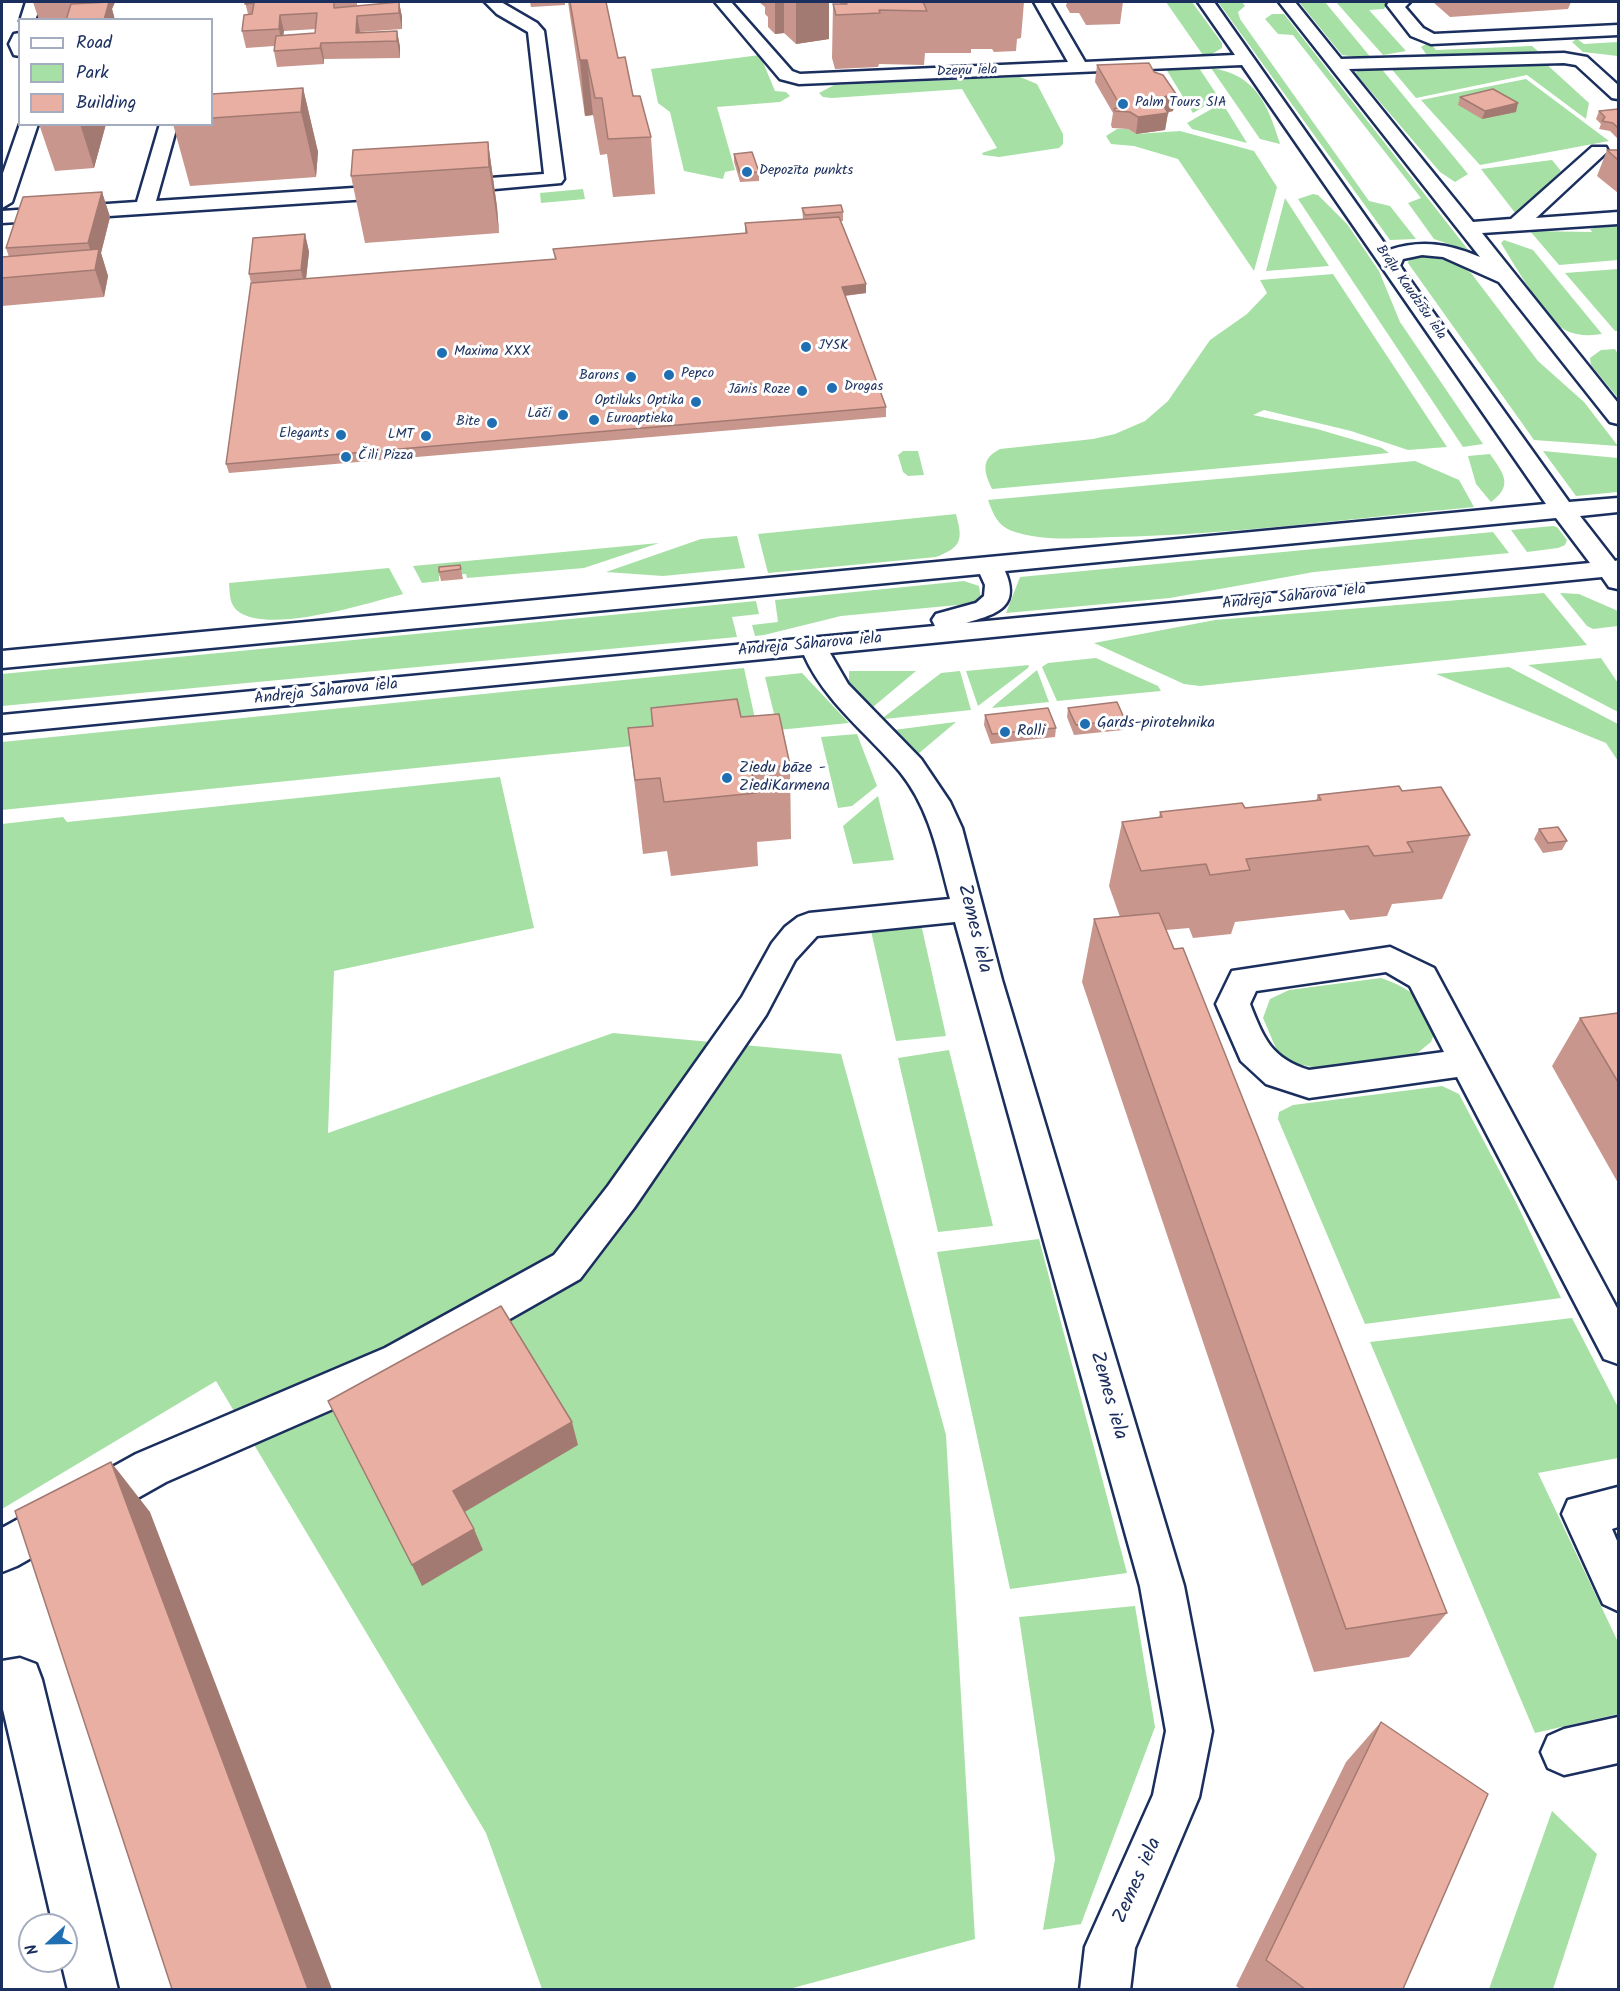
<!DOCTYPE html>
<meta charset="utf-8">
<style>
body{margin:0}
#map{position:relative;width:1620px;height:1991px;overflow:hidden;background:#fff;font-family:Kalam,sans-serif}
canvas{display:block}
.frame{position:absolute;inset:0;border:3px solid #1b2f5e;pointer-events:none}
.legend{position:absolute;left:18px;top:18px;width:195px;height:108px;box-sizing:border-box;background:#fff;border:2px solid #a4acbf;margin:0;padding:8px 10px;list-style:none;font-size:18px;color:#1b2f5e}
.legend li{display:flex;align-items:center;gap:12px;height:30px}
.legend b{width:30px;border:2px solid #a4acbf}
.north{position:absolute;left:18px;top:1913px;width:60px;height:60px;box-sizing:border-box;background:#fff;border:2px solid #a4acbf;border-radius:50%;rotate:248deg;font-size:16px;font-weight:700;line-height:24px;text-align:center;color:#1b2f5e}
.north::after{content:'';display:block;margin:auto;width:21px;height:27px;background:#1f6fb2;clip-path:polygon(50% 0,100% 100%,50% 72%,0 100%)}
</style>
<div id="map">
<canvas width="1620" height="1991"></canvas>
<div class="frame"></div>
<ul class="legend">
<li><b style="height:8px;background:#fff"></b>Road</li>
<li><b style="height:16px;background:#a6e0a5"></b>Park</li>
<li><b style="height:16px;background:#e9afa3"></b>Building</li>
</ul>
<div class="north">N</div>
</div>
<script>
const context = document.querySelector('canvas').getContext('2d');
context.lineJoin = 'round';
function fill(path, color) {
  context.fillStyle = color;
  context.fill(path, 'evenodd');
}
function trace(path, color, width, dash) {
  context.strokeStyle = color;
  context.lineWidth = width;
  context.lineCap = dash ? 'butt' : 'round';
  context.setLineDash(dash || []);
  context.stroke(path);
}
function label(font, color, halo, rows, align = 'center') {
  context.font = font + ' Kalam,sans-serif';
  context.lineWidth = 6;
  context.setLineDash([]);
  context.textBaseline = 'middle';
  context.strokeStyle = halo;
  context.fillStyle = color;
  for (const [text, x, y, turn = 0] of rows) {
    context.save();
    context.translate(x, y);
    context.rotate((+turn || 0) * Math.PI / 180);
    context.textAlign = isNaN(turn) ? turn : align;
    if (halo) context.strokeText(text, 0, 0);
    context.fillText(text, 0, 0);
    context.restore();
  }
}
fill(new Path2D(`
 M1166,2H1192L1222,43V48L1205,58Z
 M1218,2H1242L1245,6L1238,12L1240,19L1369,201L1390,206L1416,239L1390,240Z
 M1299,2H1325L1372,59L1342,55Z
 M1336,2H1388L1384,9L1369,10L1406,51L1383,55Z
 M1272,14H1284L1469,251L1434,239L1408,203L1421,198L1293,35L1278,34L1265,19Z
 M1577,39L1584,44L1618,42V56L1583,52L1572,42Z
 M1426,44H1431L1436,50L1532,46L1540,53L1435,56L1426,54L1421,47Z
 M760,55L775,91L786,92L790,96L780,102L717,107L735,170L725,172L723,179L684,171L670,112L658,103L651,69Z
 M1543,61L1589,103L1586,119L1527,75L1416,98L1389,66Z
 M1380,67L1468,174L1455,182L1440,172L1355,73L1361,69Z
 M1199,68L1219,98L1193,113L1166,69Z
 M1211,68C1256,74 1268,105 1280,144L1260,139Z
 M1020,77L1037,84L1063,134V144L1059,148L999,157L983,155L982,153L997,148L962,89L832,98L823,97L819,93L834,85Z
 M1526,79L1609,141L1480,165L1421,100Z
 M1215,107L1226,109L1247,143L1192,129L1187,123Z
 M1117,129H1128L1136,134L1180,131L1254,151L1277,187L1254,271L1178,159L1134,146L1111,144L1106,136Z
 M1552,160L1561,171L1516,214L1481,169Z
 M583,189L585,199L541,203L540,193Z
 M1313,194L1318,195L1347,224L1379,271L1400,322L1483,444L1463,447L1298,199Z
 M1285,198L1329,266L1266,271Z
 M1618,224V260L1559,265L1530,231L1592,232L1590,229Z
 M1504,240L1533,250L1602,334C1590,336 1577,336 1565,330C1546,319 1513,263 1501,243Z
 M1420,256L1451,261L1471,273L1538,361L1584,402L1618,446L1534,440L1408,263L1409,260Z
 M1618,269V331H1615L1565,273Z
 M1333,274L1447,447L1408,450L1351,431L1264,410L1253,415L1317,429L1382,448L1389,453L992,489C984,472 980,459 1000,449L1093,439L1115,434L1145,421L1168,401L1210,340L1247,314L1267,293L1260,280Z
 M1615,349L1618,354V398L1591,365L1590,358L1601,350Z
 M903,451H918L924,475L908,476L903,472L898,455Z
 M1543,451L1618,458V492L1576,496Z
 M1490,454C1503,473 1514,485 1491,502L1476,484L1468,456Z
 M1415,461L1459,480L1474,507C1354,518 1232,535 1112,537C1079,538 1044,542 1012,531C998,526 993,514 988,500Z
 M956,514C963,540 962,547 936,557L768,573L758,534Z
 M1553,526L1557,527L1567,540L1565,545L1558,548L1527,552L1511,530Z
 M1493,532L1509,553L1314,572L1170,598L1006,613L1020,577Z
 M737,536L745,568L663,576L606,572L701,539Z
 M659,543L584,568L467,578L466,574L439,576V581L422,583L413,566Z
 M389,568L403,594C368,603 271,634 239,612C229,605 230,594 229,583Z
 M964,581L979,586L981,599L968,604L841,616L764,635L755,636L752,625L778,622L775,600Z
 M1544,593L1587,645L1200,686L1184,684L1094,643L1215,620Z
 M1560,593L1579,594L1618,611V626L1593,629L1587,626Z
 M756,601L759,614L732,617L737,637L2,706V674Z
 M1096,658L1158,686L1161,691L1057,701L1042,667L1048,663Z
 M1601,658L1618,683V712L1528,665Z
 M1029,665L1028,668L978,706L966,671Z
 M1509,667L1618,724V761L1606,743L1436,674Z
 M744,668L757,728L751,734L2,810V742Z
 M1037,670L1049,702L992,708L996,704Z
 M849,671H916L873,707L849,683Z
 M960,671L971,710L884,719V717L941,673Z
 M802,673L849,723L778,730L765,677Z
 M956,722L918,754L894,730L955,722Z
 M857,734L877,786L852,806L838,808L821,737Z
 M500,777L534,928L334,971L328,1133L613,1033L841,1054L946,1435L975,1939L789,1989H542L486,1833L216,1381L2,1509V824L63,817L67,822Z
 M878,796L894,860L853,864L843,826Z
 M921,924L946,1036L896,1041L871,931Z
 M1381,978C1412,989 1421,998 1437,1026L1431,1042L1415,1055L1321,1069L1298,1064L1278,1053L1263,1018L1270,999L1289,990Z
 M949,1050L993,1226L938,1232L898,1058Z
 M1442,1086L1459,1094L1516,1202L1561,1298L1365,1324L1278,1119L1279,1112L1293,1105Z
 M1039,1239L1127,1573L1010,1589L937,1252Z
 M1572,1318L1618,1407V1458L1538,1473L1618,1642V1714L1535,1733L1370,1342Z
 M1135,1606L1155,1727L1081,1924L1043,1930L1055,1859L1019,1617Z
 M1552,1811L1597,1854L1553,1989H1489Z`), '#a6e0a5');
const minor = new Path2D(`
 M26,2H42L35,20L20,21Z
 M485,2H501L537,23L544,31L564,179L561,183L450,193L440,187L450,181L544,174L528,32L497,14Z
 M715,2H731L792,71L800,74L1068,62L1034,2H1050L1085,62L1235,55L1198,2H1214L1389,250C1422,239 1449,244 1480,257L1279,2H1295L1341,59L1564,53L1587,57L1618,85V99L1612,98L1576,65L1564,63L1349,69L1473,222L1511,219L1592,147H1606L1608,151L1536,218L1618,212V224L1482,233L1618,403V424L1610,422L1499,282L1443,257L1422,255L1403,259L1400,266L1569,502L1618,498V512L1580,516L1615,561L1618,560V589L1609,587L1602,577L830,653L848,684L921,759L950,802L962,828L1002,980L1184,1586L1212,1731L1199,1797L1135,1948L1130,1990H1080L1085,1947L1153,1795L1166,1731L1140,1586L955,922L817,936L795,960L766,1015L634,1208L580,1279L413,1374L166,1482L17,1566L2,1572V1528L136,1454L385,1348L554,1255L608,1186L742,997L772,943L785,927L798,917L809,913L950,899C938,854 930,809 900,772C867,733 825,702 804,655L2,733V715L935,626L932,620L936,614L976,603L984,596L985,585L980,574L2,668V651L1546,504L1242,65L799,84L780,79ZM1556,518L1590,563L966,623C996,614 1021,608 1005,571Z
 M1389,2H1410L1405,7L1423,28L1434,34L1618,25V35L1431,44L1411,36L1387,5Z
 M20,33V56L14,55L9,44L14,34Z
 M20,124H38L12,202L2,208V176Z
 M160,124L177,126L156,201L399,185L409,191L399,197L2,223V211L137,202Z
 M1390,947L1434,968L1618,1310V1364L1604,1359L1457,1077L1309,1098L1266,1084L1241,1061L1216,1004L1232,971ZM1386,972L1410,986L1444,1052L1309,1070C1271,1058 1264,1039 1250,1004L1256,991Z
 M1618,1487V1527L1612,1529L1618,1543V1611L1603,1604L1562,1514L1568,1500Z
 M20,1658L36,1664L42,1680L118,1990H68L61,1961H66V1925H53L2,1705V1661Z
 M1618,1717V1763L1564,1775L1548,1768L1541,1752L1548,1736L1564,1729Z`);
trace(minor, '#1b2f5e', 5);
fill(minor, '#fff');
fill(new Path2D(`
 M33,2H115L112,9L115,20H39Z
 M245,2H357V6L399,2L402,17V29L360,32V33L397,31L400,47V58L324,59V64L277,67L274,51V46L246,48L242,31L248,14ZM316,29L315,33L283,35L284,31Z
 M530,2H565V5L531,7Z
 M568,2H606L618,58L651,137L655,194L613,197L607,154L600,155L593,115L585,116Z
 M749,2H829V39L796,44L784,33L775,34L768,27V17L765,14V7L759,2L751,3Z
 M840,2H1024L1021,38L1017,39L1016,51L994,52L992,49H971V53H925L924,65L879,64L878,67L835,69L832,58L833,4H840Z
 M1067,2H1123L1120,24L1086,25L1079,13H1070L1066,6Z
 M1433,2H1571L1568,9L1450,17Z
 M1097,65L1154,72L1176,94L1173,111L1167,112L1168,113L1165,130L1136,134L1128,129L1112,128L1111,125L1113,113L1095,82Z
 M303,88L318,152L316,177L190,186L173,124H212V94Z
 M1460,97L1516,112L1482,119L1458,105Z
 M1618,109V138H1617L1610,131L1599,129L1601,124L1596,119L1599,111Z
 M39,124H106L94,168L55,171Z
 M488,142L497,207L499,233L365,243L351,176Z
 M1618,148V193L1597,176L1607,150H1618Z
 M734,154L759,172V181L740,182L734,162Z
 M102,192L110,217L101,253L108,276L104,297L2,306V257H9L6,248Z
 M802,208L843,212V221H841L866,284V293L845,296L886,407V417L229,473L226,464L251,283L249,274L305,234L309,252L306,279L555,259L553,249L745,234V223L803,219Z
 M460,565L463,579L441,581L439,572Z
 M651,708L741,717L790,765L791,839L757,842L758,866L671,876L667,851L643,854L628,728L652,726Z
 M1068,708L1125,720L1123,730L1074,735L1067,717Z
 M985,715L1056,728L1055,737L991,744L984,725Z
 M1402,791L1470,835L1442,899L1392,904L1387,916L1350,920L1344,910L1235,922L1231,934L1193,938L1189,928L1166,930L1447,1613L1409,1657L1314,1672L1082,982L1094,919L1120,917L1109,886L1122,822L1159,818L1160,812L1245,808L1316,801L1318,795Z
 M1539,829L1567,841L1562,850L1543,853L1534,839Z
 M1618,1013V1183L1552,1066L1580,1018Z
 M1381,1722L1403,1989H1240L1236,1986L1346,1762Z`), '#c8968c');
fill(new Path2D(`
 M75,2H98L103,16L81,20Z
 M105,2H115L112,9L115,20H104Z
 M399,2L402,17V29L399,13Z
 M775,2H784V33L775,34Z
 M796,2H829V39L796,44Z
 M280,15L284,31L282,45L279,29Z
 M357,16L360,32V42L356,33Z
 M397,31L400,47V58L397,41Z
 M321,43L324,59V64L320,48Z
 M580,60H587L593,115L585,116Z
 M303,88L318,152L316,177L301,112Z
 M1176,94L1173,111L1157,115L1168,113L1165,130L1136,134L1138,117L1159,98Z
 M1518,103L1516,112L1482,119L1485,111Z
 M80,124H106L94,168Z
 M488,142L497,207L499,233L489,167Z
 M102,192L110,217L101,253L108,276L104,297L95,270L96,267L88,243Z
 M305,234L309,252L305,288L301,270Z
 M866,284V293L841,296L842,287Z
 M572,1422L578,1445L463,1513L453,1491Z
 M111,1462L150,1512L332,1989H308Z
 M474,1529L483,1550L422,1586L412,1565Z`), '#a37a72');
const building = new Path2D(`
 M109,2L104,20H66L71,4Z
 M245,2H345H334V8L399,2V13L357,16L356,33L397,31V41L321,43L320,48L274,51L276,36L315,33L317,13L280,15L279,29L242,31L244,15L252,14L254,3L245,4Z
 M570,2H606L618,58L625,57L633,96H640L651,137L608,139L602,98H595L587,60H580Z
 M843,2H923L927,11L879,10L880,13L836,15L833,4H847Z
 M1149,63L1154,72L1163,75L1176,94L1159,98L1168,113L1138,117L1130,112L1115,111L1114,109L1121,107L1097,65Z
 M303,88L301,112L212,118V94Z
 M1493,89L1518,103L1485,111L1460,97Z
 M1618,109V128L1613,123L1602,121L1605,117L1599,111Z
 M488,142L489,167L351,176L353,150Z
 M1607,150H1618V160Z
 M752,152L759,172L740,173L734,154Z
 M102,192L88,243L6,248L23,197Z
 M841,205L843,212L805,215L802,208Z
 M839,217L866,284L842,287L886,407L226,464L251,283L556,259L553,249L747,233L745,223Z
 M305,234L301,270L249,274L253,238Z
 M99,249L95,270L2,278V257Z
 M460,565L461,569L439,572V567Z
 M737,699L741,717L779,714L790,765L751,769L756,793L664,802L660,778L635,780L628,728L653,726L651,708Z
 M1117,702L1125,720L1076,725L1068,708Z
 M1048,708L1056,728L992,734L985,715Z
 M1399,786L1402,791L1441,787L1470,835L1407,842L1413,852L1393,854L1374,856L1368,846L1246,859L1250,870L1210,875L1206,864L1141,871L1122,822L1162,817L1160,812L1242,803L1245,808L1321,800L1318,795Z
 M1558,827L1567,841L1548,843L1539,829Z
 M1159,913L1174,949L1183,948L1447,1613L1346,1629L1094,919Z
 M1618,1013V1082L1580,1018Z
 M501,1306L572,1422L453,1491L474,1529L412,1565L328,1401Z
 M111,1462L308,1989H172L15,1511Z
 M1381,1722L1488,1794L1403,1989H1305L1266,1960Z`);
fill(building, '#e9afa3');
trace(building, '#a37a72', 1.5);
for (const [x, y, r, color] of [
 [1123,104,6,"#1f6fb2"],
 [747,172,6,"#1f6fb2"],
 [806,347,6,"#1f6fb2"],
 [442,353,6,"#1f6fb2"],
 [669,375,6,"#1f6fb2"],
 [631,377,6,"#1f6fb2"],
 [832,388,6,"#1f6fb2"],
 [802,391,6,"#1f6fb2"],
 [696,402,6,"#1f6fb2"],
 [563,415,6,"#1f6fb2"],
 [594,420,6,"#1f6fb2"],
 [492,423,6,"#1f6fb2"],
 [341,435,6,"#1f6fb2"],
 [426,436,6,"#1f6fb2"],
 [346,457,6,"#1f6fb2"],
 [1085,724,6,"#1f6fb2"],
 [1005,732,6,"#1f6fb2"],
 [727,778,6,"#1f6fb2"]
]) {
  const dot = new Path2D();
  dot.arc(x, y, r, 0, 2 * Math.PI);
  context.fillStyle = color;
  context.fill(dot);
  trace(dot, '#fff', 2);
}
label('14px', '#1b2f5e', '#fff', [
 ["Dzeņu iela",967,72,-2],
 ["Brāļu Kaudzīšu iela",1410,293,55]
]);
label('14px', '#1b2f5e', '#fff', [
 ["Palm Tours SIA",1135,104],
 ["Depozīta punkts",759,172],
 ["JYSK",818,347],
 ["Maxima XXX",454,353],
 ["Pepco",681,375],
 ["Barons",619,377,"right"],
 ["Drogas",844,388],
 ["Jānis Roze",790,391,"right"],
 ["Optiluks Optika",684,402,"right"],
 ["Lāči",551,415,"right"],
 ["Euroaptieka",606,420],
 ["Bite",480,423,"right"],
 ["Elegants",329,435,"right"],
 ["LMT",414,436,"right"],
 ["Čili Pizza",358,457]
], 'left');
label('16px', '#1b2f5e', '#fff', [
 ["Andreja Saharova iela",1294,598,-6],
 ["Andreja Saharova iela",810,646,-5],
 ["Andreja Saharova iela",326,693,-6]
]);
label('16px', '#1b2f5e', '#fff', [
 ["Gards-pirotehnika",1097,724],
 ["Rolli",1017,732],
 ["Ziedu bāze -",739,769],
 ["ZiediKarmena",739,787]
], 'left');
label('20px', '#1b2f5e', '#fff', [
 ["Zemes iela",973,929,76],
 ["Zemes iela",1107,1396,74],
 ["Zemes iela",1139,1881,-66]
]);
</script>
